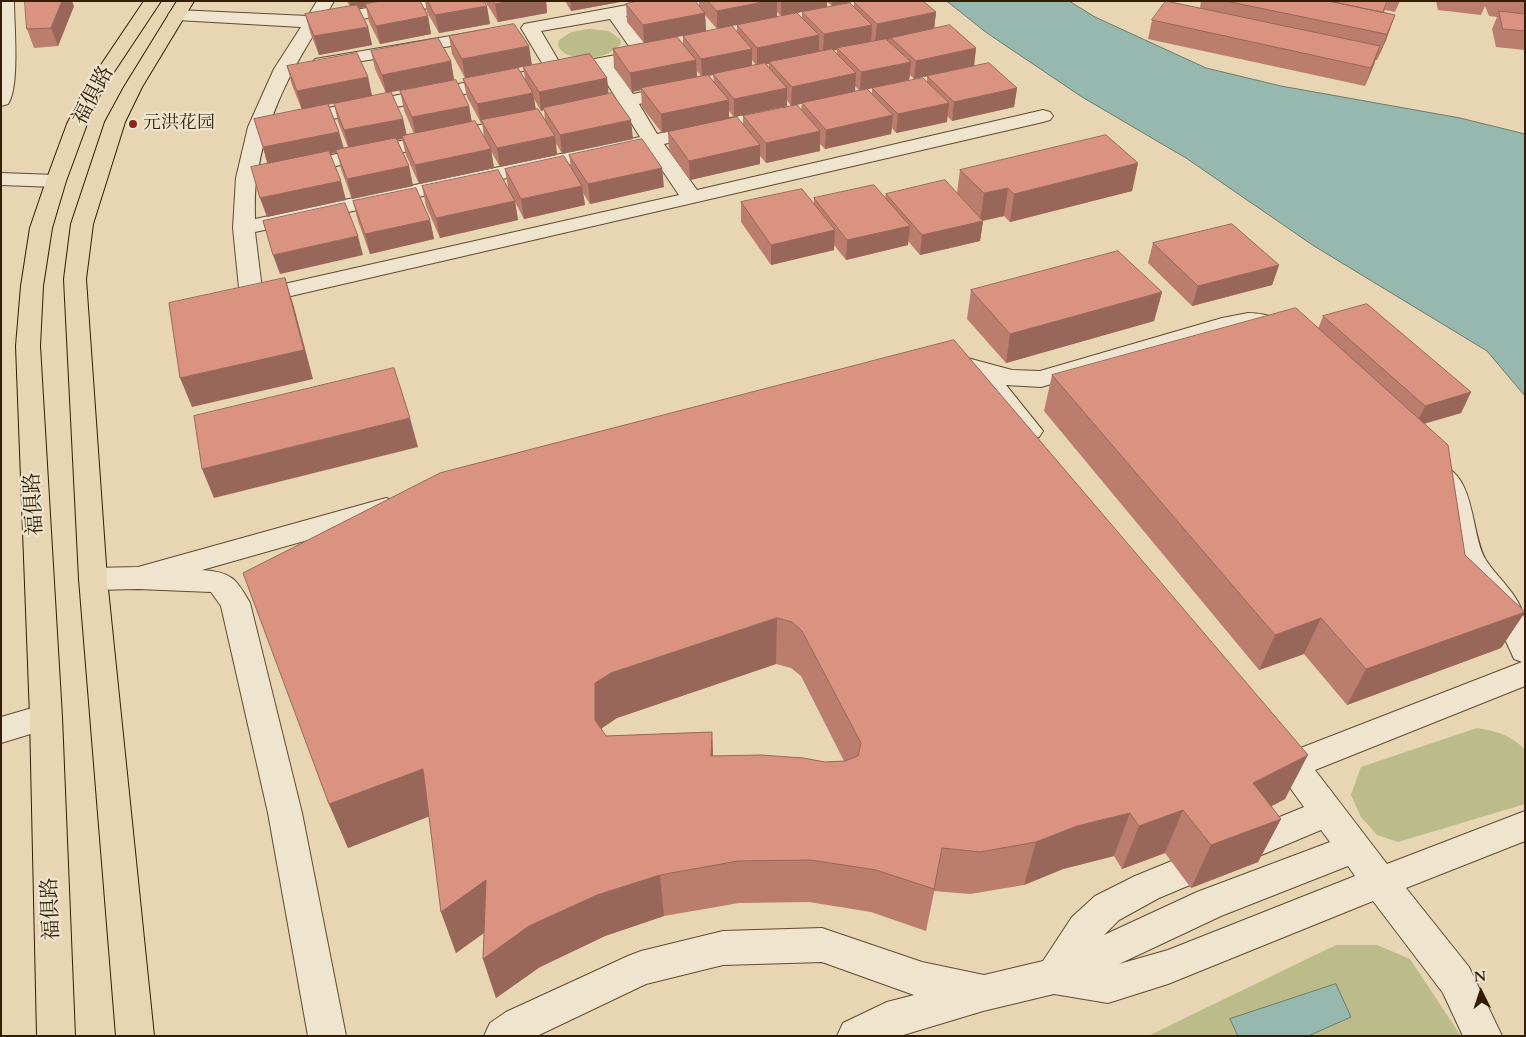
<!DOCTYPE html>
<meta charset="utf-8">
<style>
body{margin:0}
#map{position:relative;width:1526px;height:1037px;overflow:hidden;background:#e7d5b3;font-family:Cardo,serif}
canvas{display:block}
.frame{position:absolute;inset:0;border:2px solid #331e05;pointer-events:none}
.north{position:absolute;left:1456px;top:967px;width:50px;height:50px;-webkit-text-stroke:4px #efe4ce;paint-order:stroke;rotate:356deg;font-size:14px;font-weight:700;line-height:20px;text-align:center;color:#331e05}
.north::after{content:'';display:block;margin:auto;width:18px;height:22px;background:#331e05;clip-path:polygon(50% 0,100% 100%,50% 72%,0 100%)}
</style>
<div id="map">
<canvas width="1526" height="1037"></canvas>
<div class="frame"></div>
<div class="north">N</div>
</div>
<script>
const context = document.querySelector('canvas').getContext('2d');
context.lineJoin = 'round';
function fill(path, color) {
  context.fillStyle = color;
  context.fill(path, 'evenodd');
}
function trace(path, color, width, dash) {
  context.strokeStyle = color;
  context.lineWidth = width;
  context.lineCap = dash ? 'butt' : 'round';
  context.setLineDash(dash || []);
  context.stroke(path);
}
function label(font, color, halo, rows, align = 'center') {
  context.font = font + ' Cardo,"Noto Serif SC",serif';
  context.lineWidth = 4.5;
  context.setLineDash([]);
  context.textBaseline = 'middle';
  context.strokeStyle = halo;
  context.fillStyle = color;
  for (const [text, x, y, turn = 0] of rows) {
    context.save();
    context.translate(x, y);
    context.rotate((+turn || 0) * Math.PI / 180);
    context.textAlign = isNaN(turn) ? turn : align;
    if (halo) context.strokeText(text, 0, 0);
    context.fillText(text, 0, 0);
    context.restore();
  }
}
fill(new Path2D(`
 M589,29L609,31L620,39L621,43C611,60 565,65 558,45L559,40L571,32Z
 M1477,728C1495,731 1512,735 1525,750V804L1398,842L1377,835L1361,817L1351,795L1361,767Z
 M1336,945H1377L1410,959L1461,1036H1148Z`), '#bbbc89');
const water = new Path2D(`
 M947,1H1069L1095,17L1206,68L1281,86L1460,118L1525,134V396L1487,351L1314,246L1186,158L1082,97L987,33Z
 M1336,984L1351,1017L1308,1036H1238L1230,1019Z`);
fill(water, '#97b8af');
trace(water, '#6f7a6b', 1);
const minor = new Path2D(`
 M1,1H14C14,24 20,87 8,104L1,106Z
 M317,1H334L326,15L408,1H449L447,5L441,6L319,26C289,74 265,120 257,177C254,191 255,205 255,219L640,137L622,108L583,116L576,114L573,110L576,106L616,98L598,69L295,126L288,124L285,120L288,116L295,114L545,68L521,28L524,24L649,1H687L685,5L679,6L626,16L654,55L651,59L615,66L633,94L678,85L685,87L687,91L685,95L639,104L657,134L781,107L788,109L791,113L788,117L781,119L664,144L697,190L1043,110L1050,112L1053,116L1050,120L1043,122L252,305L244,303L240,298L233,228L236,178L248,127L274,69L301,27L177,20L171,19L168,15L171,11L177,10L308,16ZM610,19L633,52L561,65L541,31ZM647,148L679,195L262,289L255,232Z
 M486,30L492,31L495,35L492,39L321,68L315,67L312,63L315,59L321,58Z
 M519,117L526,119L529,123L526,127L297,174L290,172L287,168L290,164L297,162Z
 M1,173L56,175L63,177L66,181L63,185L56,187L1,185Z
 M1248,313C1268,313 1289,321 1300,338L1296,343C1275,349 1274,331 1256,328C1251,327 1245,328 1240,329L1041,387L1006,385L1043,431L1039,437L1030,440L1021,437L981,387L955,372L945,369L942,364L945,359L960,356L1012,370L1040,371L1222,318Z
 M1439,464C1477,475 1470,535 1486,560C1498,579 1518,593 1524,617C1526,630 1525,670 1525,686L1315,770L1387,864L1525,811V841L1406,888L1469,967L1502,1036H1463L1443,993L1373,901L1168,984L1108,1003L1054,994L983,1011L900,1036H837L843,1023L887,1002L914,995L822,962L723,965L646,984L537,1036H484L490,1023L506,1012L628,956L641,951L723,931L822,928L922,962L984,975L1043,961L1072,917L1095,896L1135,876L1304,807L1265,753L1260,744L1265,735C1284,728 1287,734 1298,749L1522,662L1514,659L1490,606L1459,564L1453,549L1444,507L1439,493L1426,473L1430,466ZM1321,830L1330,842L1197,892L1104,935L1119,920L1159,898ZM1348,866L1355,876L1168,950L1119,964L1221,916Z
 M386,498L396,501L400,508L396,515L202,570C231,572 236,578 250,603L302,813L346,1036H308L268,813L221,606L211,592L138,589L93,590L83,587L79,579L83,571L93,568L138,567Z
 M46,704L57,708L62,717L57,726L1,743V717Z`);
const major = new Path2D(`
 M144,1H161L102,90L87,124L66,181L52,228L43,286L40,346L62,717L75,1036H37L30,717L16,346L21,286L30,228L46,181L67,124L84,90Z
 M177,1H194L142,87L125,122L93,224L86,279L107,579L154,1036H116L79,579L64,279L71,224L105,122L124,87Z`);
trace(minor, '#604c30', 2);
trace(major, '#331e05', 2);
fill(minor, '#efe4ce');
fill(major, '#e7d5b3');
fill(new Path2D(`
 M347,1H420L428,16L431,34L380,44L369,22L366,7L359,8L368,27L372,45L319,55L310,32L305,14L350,7Z
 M425,1H484L490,24L439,33L427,12Z
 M485,1H546L547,13L498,22Z
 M565,1H620V2L571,11Z
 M699,1H857L832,6L827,2V7L781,16L777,12V17L802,18V12L854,7V2L936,12L934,29L976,48L974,66L914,79L910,75L909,80L867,89L872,94V88L927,81V76L1017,88L1014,107L952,121L947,116V122L896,133L892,128L891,134L825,149L820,144V151L766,163L760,156V164L690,180L669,151L668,132L743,125V116L801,110L802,103L860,91L855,86V92L791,106L787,100V106L734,117L729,111V119L662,133L642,107L641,90L632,92L614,68L613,49L644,43L627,22L626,4L699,6ZM705,15L717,29L740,24L737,25V31H706ZM683,36V44L677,37ZM833,50H837V54ZM752,60L756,65L752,66ZM766,64H769V68ZM697,71L701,76L697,77ZM713,75L714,82L709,76Z
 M1201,1H1400L1395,12L1385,10L1384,12L1395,15L1386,40L1377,60H1375L1365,86L1148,39L1152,20L1200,8Z
 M1436,1H1525V50L1496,47L1492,29L1497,17L1489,16L1485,6L1481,15L1438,10Z
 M74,6L58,46L34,48L27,29Z
 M449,36L532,65L465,78L452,54Z
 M371,51L451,61L454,80L386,93L375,69Z
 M287,66L368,77L372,96L328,104L339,132L344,148L348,147L338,122L334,104L403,119L407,135L414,134L404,110L400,91L469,106L472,122L484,137L482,123H481L467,97L463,79H525L523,67L607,78L608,94L633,139L562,154L556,143L557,155L500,167L491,151L494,168L419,184L406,155L402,139L397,140L409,166L413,186L352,199L341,169L337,152L330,154L346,200L267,217L268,164L254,119L302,110L292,85ZM534,99L541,111L544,110L545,119L536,109Z
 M569,155L664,187L590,204L583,193L585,205L524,219L515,202L518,220L440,238L426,206L422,186L508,187L505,169L571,167Z
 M1138,163L1132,191L1010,222L1004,216L983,221L980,241L920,255L908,241V245L846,260L834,245V250L771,265L741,222V202L814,203V198H885L886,194L957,193L960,170Z
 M353,201L430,220L434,239L370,254L358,221Z
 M1153,243L1279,265L1272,285L1192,306L1148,263Z
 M971,290L1162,292L1154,321L1006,363L967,319Z
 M1323,316L1471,392L1461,413L1424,424L1465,555L1525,612L1501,648L1347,705L1304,654L1259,670L1044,411L1052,375L1318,329Z
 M440,473L1285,799L1271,806L1281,819L1258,862L1191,888L1165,853L1122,869L1114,856L1063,869L1024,885L970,894L934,891L926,931L871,912L809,902L739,903L664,916L605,936L540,967L496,998L483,959L484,933L456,953L441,912L429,816L348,848L329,804ZM776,664L791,668L801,676L844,761L825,762L713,756L712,732L606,736L602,731V728L617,718Z`), '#bb7e6e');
fill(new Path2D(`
 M31,1H72L74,6L58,46L51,28Z
 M350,1H398L365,4L366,7L351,9Z
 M512,1H546L547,13L498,22L495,4Z
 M570,1H620V2L571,11Z
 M768,1H777V17L717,29V11Z
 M781,1H827V7L781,16Z
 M832,1H857L832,6Z
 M487,6L490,24L439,33L435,15Z
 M936,12L934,30L891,38L890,39L875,42L877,24Z
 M705,13L706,31L644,43L643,25Z
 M1395,15L1386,40L1377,60L1387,34Z
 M428,16L431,34L380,44L376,26Z
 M872,25L871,43L837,48V50L823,52L824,34Z
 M368,27L372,45L319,55L314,36Z
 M819,35V53L769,62V64L757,66V48Z
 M529,46L532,65L465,78L462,59Z
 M1380,46L1374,65L1365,86L1371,68Z
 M976,48L974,66L914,79L916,61Z
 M752,49V67L713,74V75L702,77L701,59Z
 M696,60L697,78L641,88V90L632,92L630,73Z
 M451,61L454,80L386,93L382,75Z
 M911,62L909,80L860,91L861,72Z
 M856,73L855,92L791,106L792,87Z
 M368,77L372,96L302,110L297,91Z
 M607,78L609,97L543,108L544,110L541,111L539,92Z
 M787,88V106L734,117V99Z
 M1017,88L1014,107L952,121L954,102Z
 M533,93L536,112L481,120L482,123H481L477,104Z
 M729,100V119L662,133L661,114Z
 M949,103L947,122L896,133L898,114Z
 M469,106L472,125L416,136L412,117Z
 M893,115L891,134L825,149L826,130Z
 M403,119L407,138L402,136V139L349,149L344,130Z
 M631,120L633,139L562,154L560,135Z
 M820,131V151L766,163V143Z
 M339,132L344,151L268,166L263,147Z
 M555,136L557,155L500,167L497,148Z
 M760,145V164L690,180L689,161Z
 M491,149L494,168L419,184L415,165Z
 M1138,163L1132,191L1010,222L1014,194Z
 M409,166L413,186L352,199L347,179Z
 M662,168L664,187L590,204L588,184Z
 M341,181L346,200L267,217L260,198Z
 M582,186L585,205L524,219L521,199Z
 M1008,188L1004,216L980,221L984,193Z
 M515,201L518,220L440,238L436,218Z
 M430,220L434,239L370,254L365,234Z
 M983,221L980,241L920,255L922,235Z
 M910,226L908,245L846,260L847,240Z
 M835,230L834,250L771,265V245Z
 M358,236L363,255L280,274L273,255Z
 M1279,265L1272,285L1192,306L1198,286Z
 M285,278L294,307L313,379L192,407L180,378Z
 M1162,292L1154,321L1006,363L1010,334Z
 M1471,392L1461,413L1415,426L1425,406Z
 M410,418L418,447L214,498L202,469Z
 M1525,612L1501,648L1347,705L1366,669Z
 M777,618L776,664L617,718L602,728V764L595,720V683L611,673Z
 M1321,618L1304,654L1259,670L1275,635Z
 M712,732L714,776L711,756Z
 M1308,755L1285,799L1232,827L1253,783Z
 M423,769L438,813L348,848L329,804Z
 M1183,810L1165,853L1122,869L1139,826Z
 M1130,813L1114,856L1063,869L1024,885L1036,842L1077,826Z
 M1281,819L1258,862L1191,888L1211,845Z
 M942,848L934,891L926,931L934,889Z
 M660,875L664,916L605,936L540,967L496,998L483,959L529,926L597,895Z
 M486,880L499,922L456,953L441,912Z`), '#99675a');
const building = new Path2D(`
 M25,1H62L51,28L27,29Z
 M382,1H420L428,16L376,26L365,4Z
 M428,1H484L487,6L435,15Z
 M493,1H512L495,4Z
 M638,1H695L705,13L643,25L626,4Z
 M708,1H768L717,11Z
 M860,1H923L936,12L877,24L854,2Z
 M1166,1L1380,46L1371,68L1152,20Z
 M1226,1H1329L1395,15L1387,34Z
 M1329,1H1387L1383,12Z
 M850,3L872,25L824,34L802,12Z
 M357,5L368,27L314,36L305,14Z
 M1499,11L1525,14V31L1503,29Z
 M797,13L819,35L757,48L737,25Z
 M514,24L529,46L462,59L449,36Z
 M950,25L976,48L916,61L891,38Z
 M732,26L752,49L701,59L683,36Z
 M677,37L696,60L630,73L613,49Z
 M438,38L451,61L382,75L371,51Z
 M886,39L911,62L861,72L837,48Z
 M832,49L856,73L792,87L769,62Z
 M357,53L368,77L297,91L287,66Z
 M590,54L607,78L539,92L523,67Z
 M765,63L787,88L734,99L713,74Z
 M989,63L1017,88L954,102L927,76Z
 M518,68L533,93L477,104L463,79Z
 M708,75L729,100L661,114L641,88Z
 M923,78L949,103L898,114L872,88Z
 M456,80L469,106L412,117L400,91Z
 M867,89L893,115L826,130L802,103Z
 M391,92L403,119L344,130L334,104Z
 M612,93L631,120L560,135L543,108Z
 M328,104L339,132L263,147L254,119Z
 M797,105L820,131L766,143L743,116Z
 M538,109L555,136L497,148L481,120Z
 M737,117L760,145L689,161L668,132Z
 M475,121L491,149L415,165L402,136Z
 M1106,135L1138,163L1014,194L1008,188L984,193L960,170Z
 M396,138L409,166L347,179L336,150Z
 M642,139L662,168L588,184L569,155Z
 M329,151L341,181L260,198L251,167Z
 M564,156L582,186L521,199L505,169Z
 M498,170L515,201L436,218L422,186Z
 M945,180L983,221L922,235L886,194Z
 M874,185L910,226L847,240L814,198Z
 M416,188L430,220L365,234L353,201Z
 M802,189L835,230L771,245L741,202Z
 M345,203L358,236L273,255L263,221Z
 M1232,224L1279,265L1198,286L1153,243Z
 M1118,251L1162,292L1010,334L971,290Z
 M285,278L304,350L180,378L169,303Z
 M1367,304L1471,392L1425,406L1323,316Z
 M1296,308L1448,445L1465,555L1525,612L1366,669L1321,618L1275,635L1052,375Z
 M954,340L1308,755L1253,783L1281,819L1211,845L1183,810L1139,826L1130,813L1077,826L1036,842L980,852L942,848L934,889L876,870L811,860L738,861L660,875L597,895L529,926L483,959L486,880L441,912L423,769L329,804L243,573L440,473ZM777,618L792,622L802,631L861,743L858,756L845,761L825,762L803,758L761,755L711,756L712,732L606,736L595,720V683L611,673Z
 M394,368L410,418L202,469L194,416Z`);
fill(building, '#da9380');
trace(building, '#99675a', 1);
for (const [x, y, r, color] of [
 [133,124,5,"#8f2418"]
]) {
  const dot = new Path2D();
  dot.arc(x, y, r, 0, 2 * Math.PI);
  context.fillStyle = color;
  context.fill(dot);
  trace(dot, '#efe4ce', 2);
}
label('18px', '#331e05', '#efe4ce', [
 ["元洪花园",143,124]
], 'left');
label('21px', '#331e05', '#efe4ce', [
 ["福俱路",94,96,-62],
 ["福俱路",35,504,-93],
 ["福俱路",52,909,-92]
]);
</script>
